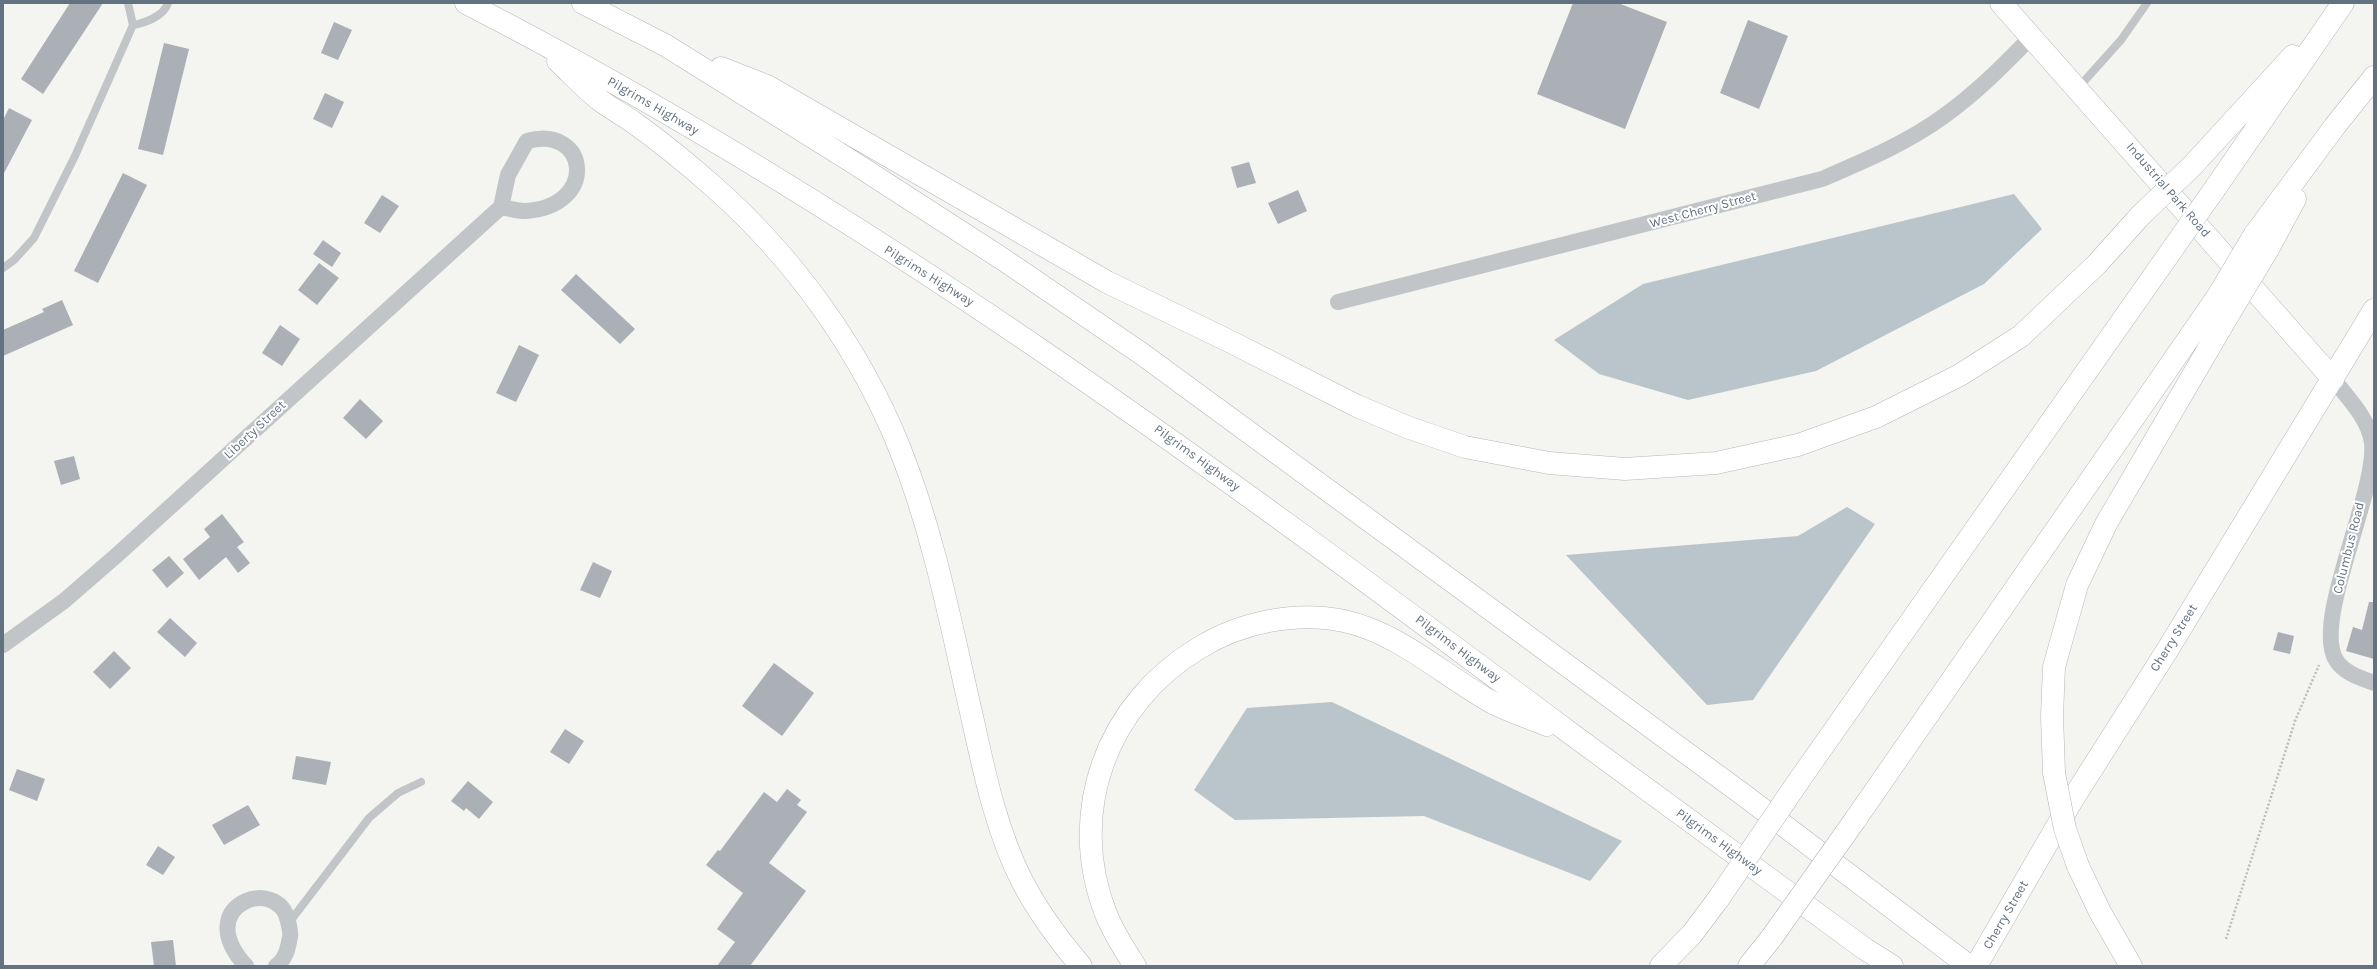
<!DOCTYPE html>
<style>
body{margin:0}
#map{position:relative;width:2377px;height:969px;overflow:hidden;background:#f4f4f0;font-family:Karla,sans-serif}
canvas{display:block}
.frame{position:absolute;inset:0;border:4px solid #637281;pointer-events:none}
</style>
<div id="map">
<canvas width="2377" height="969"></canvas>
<div class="frame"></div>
</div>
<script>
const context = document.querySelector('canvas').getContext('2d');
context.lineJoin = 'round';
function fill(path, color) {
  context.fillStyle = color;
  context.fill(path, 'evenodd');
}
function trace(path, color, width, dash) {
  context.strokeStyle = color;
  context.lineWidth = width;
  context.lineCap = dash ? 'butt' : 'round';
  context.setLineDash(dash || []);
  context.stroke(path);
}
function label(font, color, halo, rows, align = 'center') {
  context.font = font + ' Karla,sans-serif';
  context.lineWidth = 4;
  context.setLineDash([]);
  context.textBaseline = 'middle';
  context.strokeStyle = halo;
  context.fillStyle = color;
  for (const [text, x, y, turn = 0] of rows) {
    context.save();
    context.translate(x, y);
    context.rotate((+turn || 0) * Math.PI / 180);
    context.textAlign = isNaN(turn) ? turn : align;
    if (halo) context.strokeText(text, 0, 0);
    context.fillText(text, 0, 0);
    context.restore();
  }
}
fill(new Path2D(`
 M2014,194L2042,229L1984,284L1816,371L1688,400L1599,374L1554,340L1643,284Z
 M1847,507L1875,524L1753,700L1707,705L1566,555L1798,536Z
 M1332,702L1622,841L1590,881L1424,816L1235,820L1194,790L1247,708Z`), '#bac5cb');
fill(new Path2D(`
 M70,3H103L43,94L21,79Z
 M1573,3H1618L1667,22L1625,129L1537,94Z
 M1748,20L1788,36L1759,109L1720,93Z
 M334,22L352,30L338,60L321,53Z
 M164,43L189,49L163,155L138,149Z
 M325,93L344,102L332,128L313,119Z
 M9,108L32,120L3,175V120Z
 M1249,162L1256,183L1237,188L1231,167Z
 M123,173L147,185L98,283L74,271Z
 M1298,190L1307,211L1278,224L1268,203Z
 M382,195L399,206L380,233L364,223Z
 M323,240L341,253L332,267L313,254Z
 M319,263L339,278L317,305L298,290Z
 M576,274L635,329L620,344L561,290Z
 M62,300L73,325L3,356V330L44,312L42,309Z
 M280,325L300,339L282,366L262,353Z
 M519,345L539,355L516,402L496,393Z
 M360,399L383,421L366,439L343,418Z
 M74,456L80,479L61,485L54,461Z
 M222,514L244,542L237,547L250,563L238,573L226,557L199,580L183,559L210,537L204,529Z
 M169,556L184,573L167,588L152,570Z
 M593,562L612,571L600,598L580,590Z
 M2369,602H2374V659L2346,651L2353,627L2362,630Z
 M170,618L197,643L185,657L157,632Z
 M2278,632L2294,636L2290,654L2273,650Z
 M114,651L131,668L110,689L93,672Z
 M774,663L814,693L782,736L742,706Z
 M565,729L584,741L569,764L550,752Z
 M296,756L331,762L326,785L292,779Z
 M17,769L45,779L37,801L9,790Z
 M468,781L493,802L479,819L466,808L464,811L451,801Z
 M787,789L801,800L797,805L807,812L769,863L806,891L750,966H717L735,942L717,929L743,893L706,865L718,850L720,851L764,792L777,802Z
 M248,805L260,825L224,845L212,825Z
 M158,846L175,857L163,875L146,865Z
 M173,940L176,966H154L151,942Z`), '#aab0b6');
const secondary = new Path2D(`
 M2001,3L2333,379
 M1976,966L2074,797L2168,649L2374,310`);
const highway = new Path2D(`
 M466,3C860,205 1216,469 1570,733C1668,805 1766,877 1865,949L1892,966
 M583,3L665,45L851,161L1004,260L1142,354L1745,796L1969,966
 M558,61C572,74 586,90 601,101C612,109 623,115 633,122C661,142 688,164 714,187C794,258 860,349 900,449C935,537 952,630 973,721C985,776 997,832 1022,881C1038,912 1059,940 1081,966
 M721,68L767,86L1107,282L1229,341L1357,406L1407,427L1465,447L1549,463L1625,469L1716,463L1798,445L1876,417L1960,375L2021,336L2097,264L2140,216
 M2193,165L2293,56
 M2216,187L2343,3
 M2255,234L2335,126L2374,77
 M2268,249L2295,199
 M2054,773L2052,716L2054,667L2077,585L2106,524L2230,312
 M1800,779L2174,247
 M1855,820L2218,296
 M2078,866L2100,912L2131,966
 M1135,966C1124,949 1113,932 1106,914C1066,812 1107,703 1199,648C1241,622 1296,611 1344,621C1400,633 1445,677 1495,704C1511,712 1530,718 1547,725
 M1661,966L1692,934L1719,898
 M1749,966L1772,937`);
trace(secondary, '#b4b8bc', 23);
trace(highway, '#b4b7ba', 23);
trace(new Path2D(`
 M2226,939L2295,721L2319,665`), '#bbbdbf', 2.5, [2, 2]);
trace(new Path2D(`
 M133,25C145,23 164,16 168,3
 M2078,88L2121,40L2147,3
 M3,268L14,260L34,238L75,156L133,25L128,3
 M288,924L369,818L398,793L421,782`), '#c1c5c8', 8);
trace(new Path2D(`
 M1338,302L1822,179C1864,161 1907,143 1944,116C1976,93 2003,66 2030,38
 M2333,379C2348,398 2369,419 2372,443C2377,493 2312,621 2336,660C2344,673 2360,678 2374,683
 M3,645L64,601L117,555L501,207L508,175L527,141C589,124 599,207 525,211C517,211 508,208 501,207
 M246,966C190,905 278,874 288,921C289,926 291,932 290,937C288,948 286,959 276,966`), '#c1c5c8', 16);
trace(secondary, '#fff', 22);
trace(highway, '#fff', 22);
const highwayBridge = new Path2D(`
 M2140,216L2193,165
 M2174,247L2216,187
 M2218,296L2255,234
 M2230,312L2268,249
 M2054,773L2065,829L2078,866
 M1719,898L1800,779
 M1772,937L1855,820`);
trace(highwayBridge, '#b4b7ba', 23, []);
trace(highwayBridge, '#fff', 22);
label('13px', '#637281', '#fff', [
 ["Pilgrims Highway",653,106,30],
 ["Industrial Park Road",2168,190,49],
 ["West Cherry Street",1703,210,-15],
 ["Pilgrims Highway",929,276,32],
 ["Liberty Street",255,430,-43],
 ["Pilgrims Highway",1197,458,36],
 ["Columbus Road",2349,548,-76],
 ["Cherry Street",2174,638,-58],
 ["Pilgrims Highway",1458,649,37],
 ["Pilgrims Highway",1719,842,36],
 ["Cherry Street",2006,915,-60]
]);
</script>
